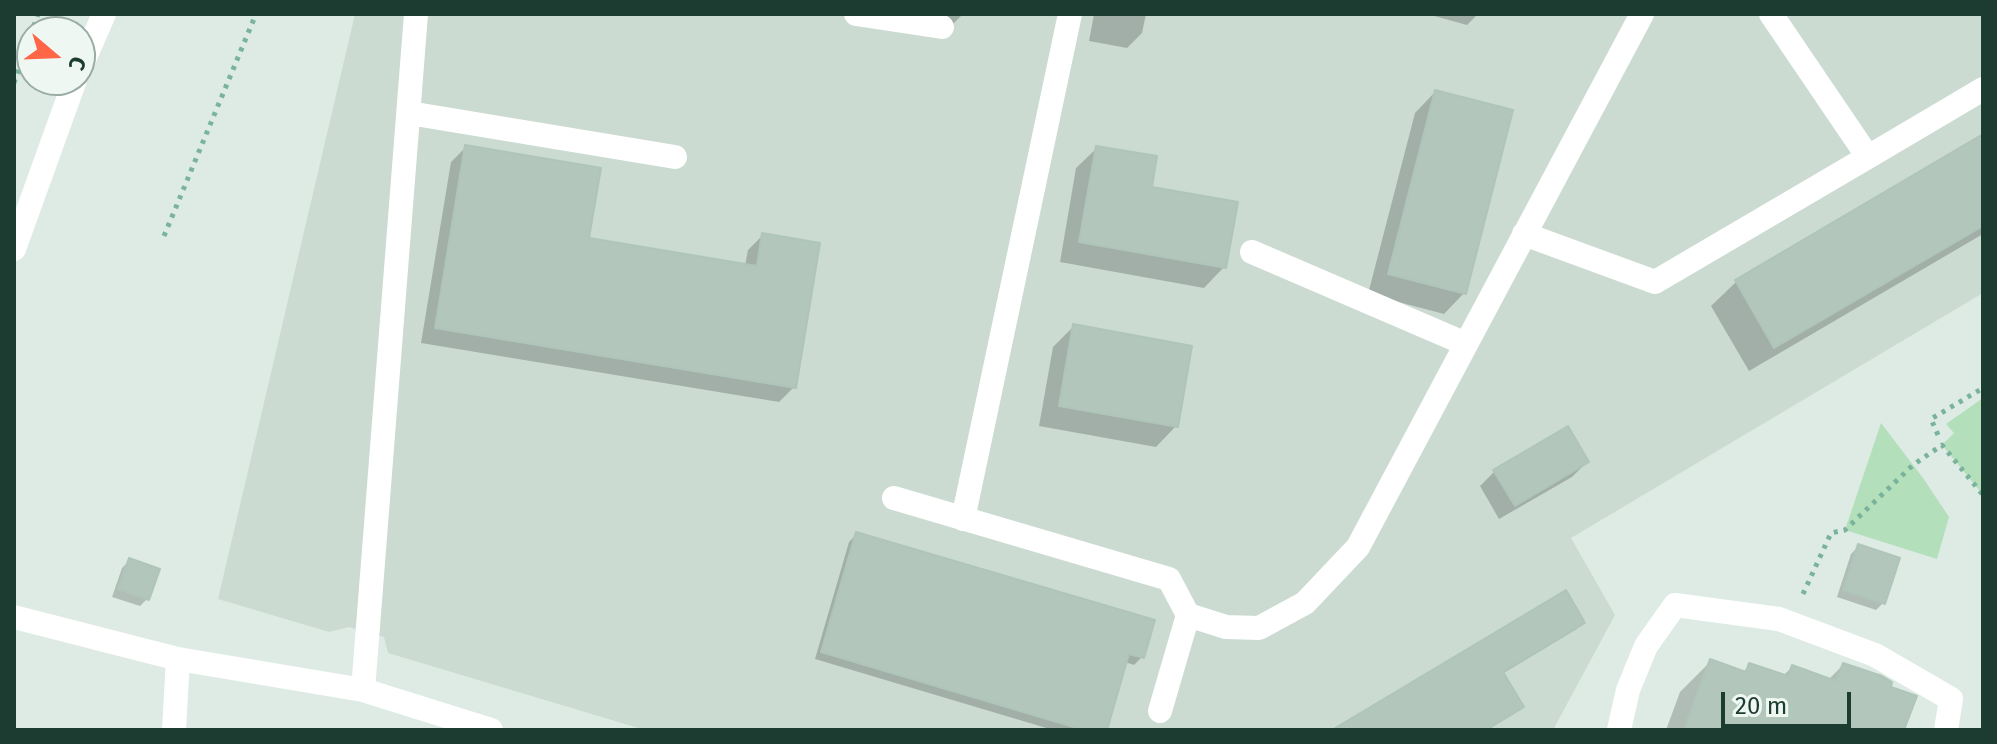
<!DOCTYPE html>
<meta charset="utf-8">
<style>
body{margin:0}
#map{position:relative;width:1997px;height:744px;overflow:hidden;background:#ddebe4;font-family:"Fira Sans",sans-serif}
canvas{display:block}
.frame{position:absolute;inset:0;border:16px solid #1d3c31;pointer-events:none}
.north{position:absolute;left:16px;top:16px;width:80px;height:80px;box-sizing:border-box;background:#eef7f2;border:2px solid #9aaca5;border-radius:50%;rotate:109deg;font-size:22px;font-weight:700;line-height:32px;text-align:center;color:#1d3c31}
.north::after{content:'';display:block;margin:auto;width:28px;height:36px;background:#ff6547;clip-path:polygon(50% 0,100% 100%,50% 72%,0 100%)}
.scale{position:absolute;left:1721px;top:692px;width:130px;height:36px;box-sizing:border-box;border:4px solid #1d3c31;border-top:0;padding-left:10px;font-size:24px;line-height:28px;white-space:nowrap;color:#1d3c31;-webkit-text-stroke:6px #eef7f2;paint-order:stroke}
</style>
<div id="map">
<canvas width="1997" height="744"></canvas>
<div class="frame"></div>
<div class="north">С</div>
<div class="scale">20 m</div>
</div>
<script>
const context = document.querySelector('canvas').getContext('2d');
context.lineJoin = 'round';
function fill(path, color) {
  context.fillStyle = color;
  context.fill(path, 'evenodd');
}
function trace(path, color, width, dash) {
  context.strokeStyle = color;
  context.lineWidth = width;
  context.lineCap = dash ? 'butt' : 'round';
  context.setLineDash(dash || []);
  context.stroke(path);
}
fill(new Path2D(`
 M355,14H1983V293L1571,538L1615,615L1553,730H645L388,653L384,637L349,627L329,632L218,599Z`), '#cbdbd2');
fill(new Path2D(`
 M1983,398V495L1942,445L1954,433L1946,424Z
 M1881,423L1923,478L1949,517L1937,559L1845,530Z`), '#b3dfbb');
fill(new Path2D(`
 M856,14H963L940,37Z
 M1094,14H1146L1142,33L1127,48L1089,41Z
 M1427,14H1478L1467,25Z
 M1435,92L1464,293L1444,314L1368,294L1415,113Z
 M1983,136V234L1749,371L1711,306L1736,282Z
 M466,147L587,240L745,266L748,250L763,235L794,387L779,402L421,343L451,162Z
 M1097,148L1149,189L1224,267L1204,288L1060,262L1076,168Z
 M1074,326L1176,426L1156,447L1039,426L1053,347Z
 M1587,462L1572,477L1499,519L1480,486L1495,471Z
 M857,534L1142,657L1134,665L1125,662L1105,730H1053L815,659L849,542Z
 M1859,546L1883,603L1876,610L1837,597L1851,554Z
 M129,561L147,599L140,606L112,597L122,568Z
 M1583,623L1575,630L1502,674L1522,707L1488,730H1336Z
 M1711,661L1742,673L1750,665L1782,677L1792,667L1828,680L1843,665L1902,730H1666L1680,692Z`), '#0003');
const building = new Path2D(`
 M1435,90L1513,110L1466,294L1388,274Z
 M1983,134V226L1774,348L1735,280Z
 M465,145L601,168L589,238L757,266L762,233L820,243L796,388L435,328Z
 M1096,146L1157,156L1152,187L1238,202L1226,268L1079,242Z
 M1073,324L1192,346L1178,427L1059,406Z
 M1568,426L1589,462L1515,506L1493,470Z
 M856,532L1155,620L1144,658L1129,654L1107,730H1084L821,652Z
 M1858,544L1900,558L1885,604L1843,590Z
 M129,558L160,569L149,600L118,589Z
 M1566,590L1585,623L1503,672L1524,707L1486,730H1332Z
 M1710,659L1746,672L1749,663L1788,676L1792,665L1836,681L1843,663L1882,676L1892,682L1891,687L1917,696L1904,730H1684Z`);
fill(building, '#b2c6bc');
trace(building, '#afc5ba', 2);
trace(new Path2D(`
 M14,83L38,14
 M164,236L256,14
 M1938,435L1931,419L1983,388
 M1803,594L1831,533L1845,530L1913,465L1942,445L1983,495`), '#79b39c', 5, [4, 6]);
trace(new Path2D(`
 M856,14L942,27
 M1771,14L1868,157L1983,89
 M80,69L104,14
 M409,113L675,157
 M1524,234L1655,282L1868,157
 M14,249L75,80
 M1252,252L1466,344
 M894,498L1169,579L1188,615L1226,627L1259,628L1305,603L1358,547L1642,14
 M963,519L1070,14
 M14,617L178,659L363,690L491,730
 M363,690L416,14
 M1160,711L1188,615
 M174,730L178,659
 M1619,730L1628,690L1646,646L1675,605L1779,619L1875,655L1951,699L1946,730`), '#fff', 24);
</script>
